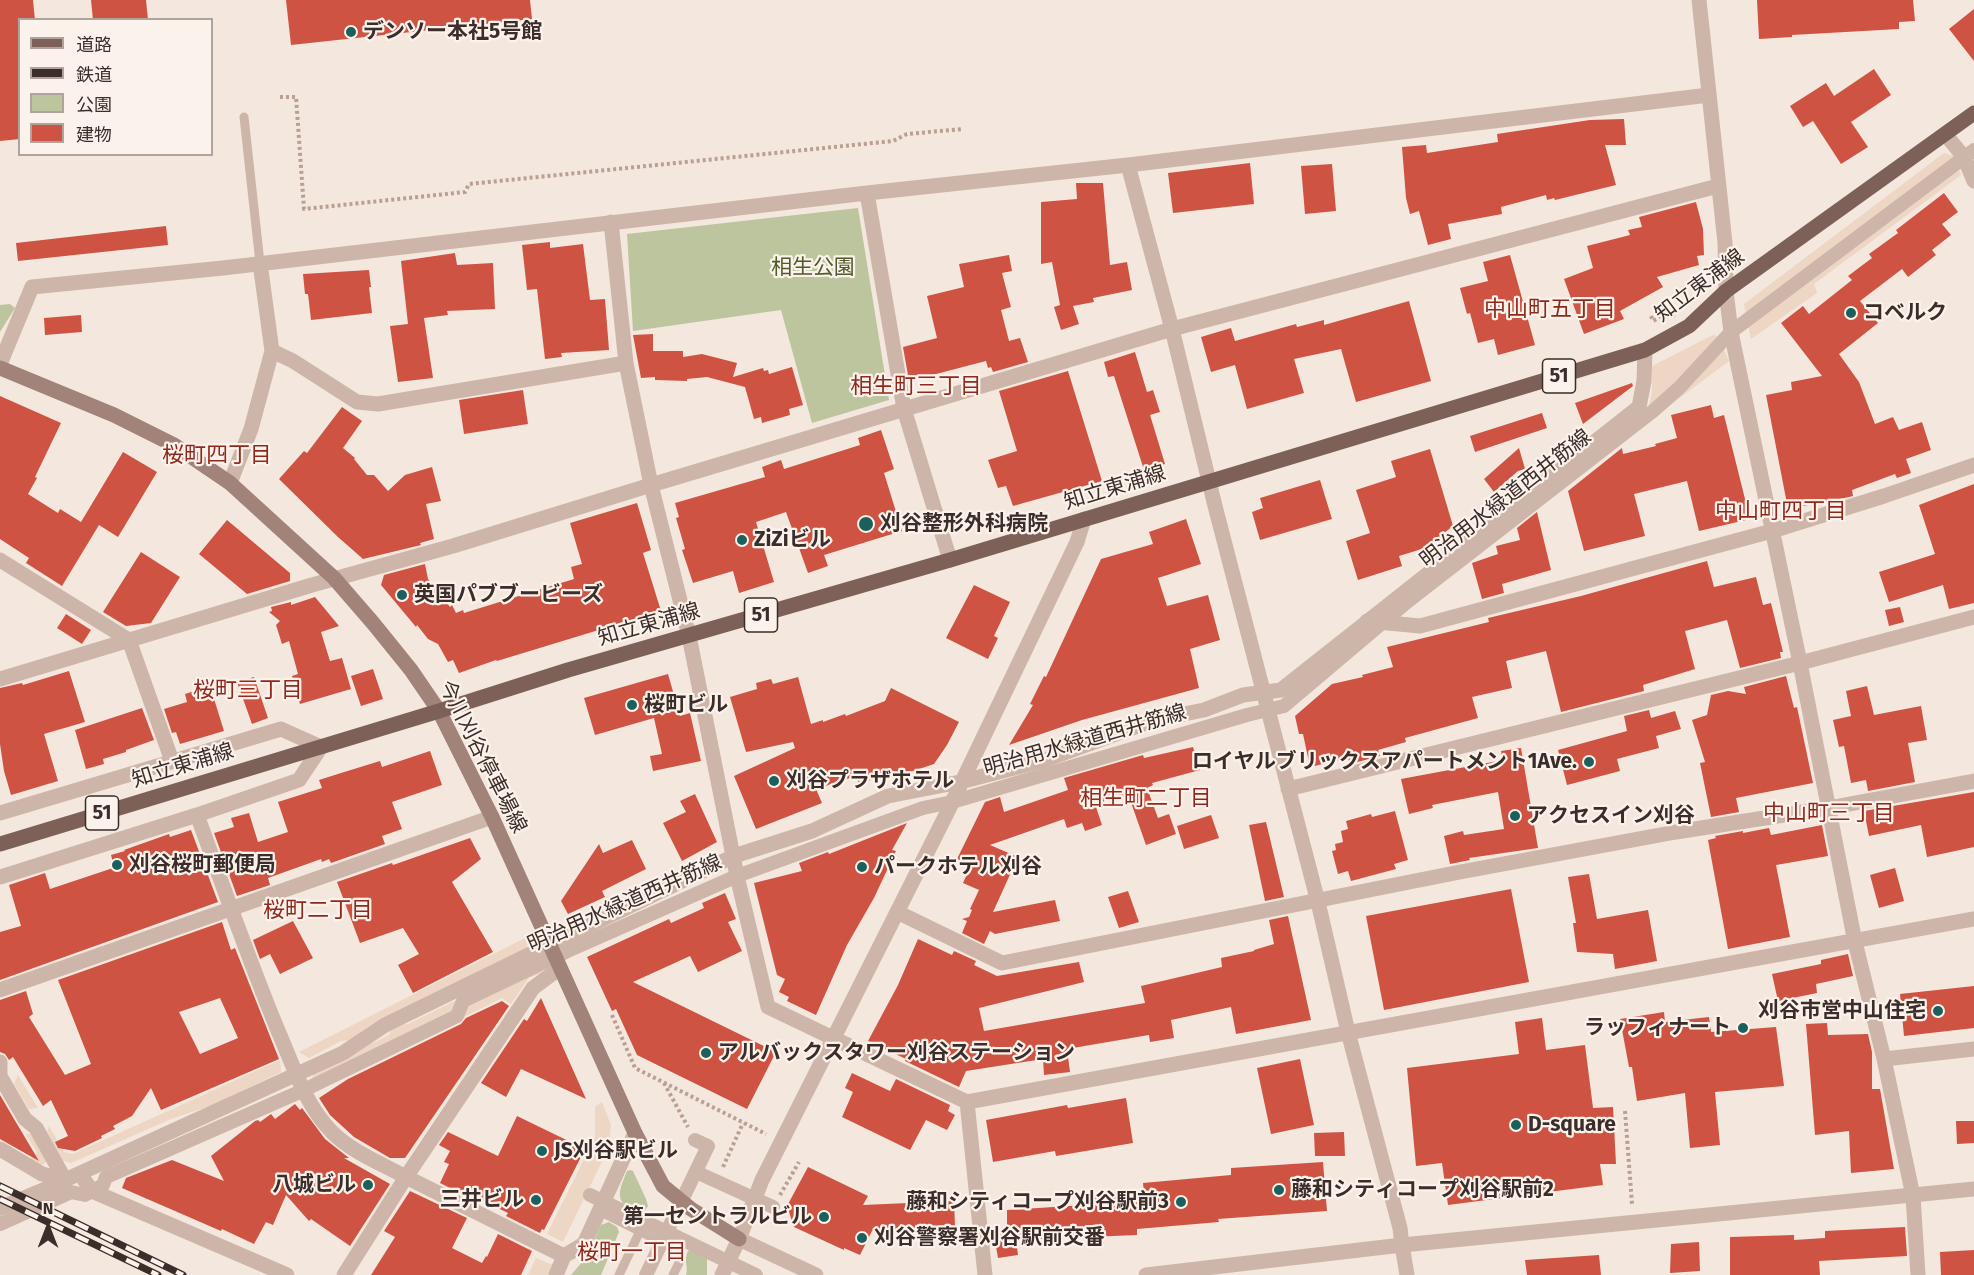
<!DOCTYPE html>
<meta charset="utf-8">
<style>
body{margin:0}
#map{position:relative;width:1974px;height:1275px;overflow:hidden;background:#f4e7de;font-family:"Fira Sans","Noto Sans JP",sans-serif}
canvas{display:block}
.legend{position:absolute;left:18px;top:18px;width:195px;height:138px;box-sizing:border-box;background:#fbf2eb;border:2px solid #aea39d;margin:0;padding:8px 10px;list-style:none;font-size:18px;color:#3b2d29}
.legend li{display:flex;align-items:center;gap:12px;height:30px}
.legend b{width:30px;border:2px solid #aea39d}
.north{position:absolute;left:18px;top:1197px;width:60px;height:60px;-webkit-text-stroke:4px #fbf2eb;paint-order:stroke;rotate:0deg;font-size:16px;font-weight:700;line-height:24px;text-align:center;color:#3b2d29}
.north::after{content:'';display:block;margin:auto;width:21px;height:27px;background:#3b2d29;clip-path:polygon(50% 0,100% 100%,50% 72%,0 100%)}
</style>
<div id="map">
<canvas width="1974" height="1275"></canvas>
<ul class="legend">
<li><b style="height:8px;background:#7d6159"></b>道路</li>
<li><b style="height:8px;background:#3b2d29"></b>鉄道</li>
<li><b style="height:16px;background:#bcc59d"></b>公園</li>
<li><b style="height:16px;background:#ce5343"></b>建物</li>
</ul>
<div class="north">N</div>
</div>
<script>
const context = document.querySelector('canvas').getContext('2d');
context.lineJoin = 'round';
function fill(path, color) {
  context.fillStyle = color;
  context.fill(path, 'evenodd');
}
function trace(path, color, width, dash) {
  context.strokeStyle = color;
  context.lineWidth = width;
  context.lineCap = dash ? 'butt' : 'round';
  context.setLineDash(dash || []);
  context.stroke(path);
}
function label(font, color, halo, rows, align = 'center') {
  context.font = font + ' "Fira Sans","Noto Sans JP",sans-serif';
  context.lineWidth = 4.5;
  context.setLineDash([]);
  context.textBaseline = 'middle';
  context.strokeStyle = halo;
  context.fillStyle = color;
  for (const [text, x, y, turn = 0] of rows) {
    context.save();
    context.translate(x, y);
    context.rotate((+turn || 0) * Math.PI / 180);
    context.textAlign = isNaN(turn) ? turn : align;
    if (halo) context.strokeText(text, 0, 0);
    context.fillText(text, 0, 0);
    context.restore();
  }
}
fill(new Path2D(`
 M858,208L889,400L812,423L781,310L633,331L627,234Z
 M10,304L15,308L0,332V305Z
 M630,1170L633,1171L646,1199L648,1206L644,1212C638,1212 635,1210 629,1207C613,1200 622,1184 627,1171Z
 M609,1222L617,1227L619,1232L601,1275H571L588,1255L601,1225Z
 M694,1249L707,1255V1275H686C689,1267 683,1261 688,1251Z`), '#bcc59d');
fill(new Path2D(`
 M1944,153L1954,156L1961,175L1814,284L1817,293L1751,339L1744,304Z
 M1713,335L1726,338L1721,343L1729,361L1657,415L1649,406L1652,392V366Z
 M527,937L529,941L526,950L364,1030L354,1040L341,1041L309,1058L299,1052Z
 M535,961L542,967V973L529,978L511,1004L502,998L316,1091L312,1079L314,1072L389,1035L391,1027L396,1025L408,1024Z
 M280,1060L281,1072L213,1105L171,1119L71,1163L61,1160L47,1132L49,1126L64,1152L73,1154Z
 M18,1075L38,1108L29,1109L14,1084Z
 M602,1102L611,1125L609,1147L563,1242L547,1234L595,1137V1107Z
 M26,1134H32L47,1162L42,1165L29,1159L37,1153Z
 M536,1258L553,1265L548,1275H528Z`), '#edd6c4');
fill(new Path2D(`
 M0,0H33L35,20H20V139L0,141Z
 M91,0H146L148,20H93Z
 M286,0H530L532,19L291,45Z
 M1757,0H1913L1915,21L1899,22V29L1792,35V37L1759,39Z
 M1974,9V61L1949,29Z
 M1874,69L1891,95L1851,122L1868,147L1841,164L1813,121L1803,127L1790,106L1826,83L1834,96Z
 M1624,119L1626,145H1605L1616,185L1555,200L1554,198L1547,200L1546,195L1501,207L1502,214L1448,224L1451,239L1428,245L1419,211L1410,214L1406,198L1402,147L1426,145L1427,153L1498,142L1497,134L1590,120Z
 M1250,163L1254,204L1173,213L1168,173Z
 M1332,164L1336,211L1305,214L1301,166Z
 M1076,183H1103L1110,265L1127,262L1132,290L1093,298L1094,302L1073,306L1079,324L1061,330L1054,307L1060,305L1052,262L1041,264V202L1077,199Z
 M1944,193L1958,212L1942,224L1951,235L1932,250L1936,255L1908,277L1902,269L1860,301L1878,323L1839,354L1859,382L1875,424L1893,417L1899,430L1922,422L1931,450L1906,459L1911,473L1897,478L1895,474L1852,490L1853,496L1849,497L1788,509L1766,395L1792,390L1791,382L1822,376L1781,323L1803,306L1809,314L1852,280L1848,276L1872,258L1869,254L1898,233L1896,230Z
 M1696,202L1703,229L1704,255L1697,256L1699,265L1657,277L1663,287L1620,311L1624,319L1584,334L1564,279L1593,268L1587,246L1630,235L1628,230L1642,227L1639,217Z
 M166,226L168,245L18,261L16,243Z
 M550,242V248L583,244L590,300L605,299L609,350L561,353L562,357L545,359L537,289L527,290L522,245Z
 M455,253L457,265L493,263L495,309L447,311L448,315L424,318L433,378L398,382L390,326L408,324L401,261Z
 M1009,255L1012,271L1002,273L1011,307L1001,310L1009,341L1020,338L1028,362L993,372L991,367L988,368L986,361L909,381L903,347L937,338L927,296L964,287L959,264Z
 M1510,255L1535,345L1498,355L1494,339L1478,343L1470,313L1467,314L1460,288L1488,281L1483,262Z
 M369,270L371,287H369L372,313L311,320L308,294H305L303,274Z
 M1409,301L1431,381L1356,402L1341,349L1294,359L1304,393L1247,409L1235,365L1211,372L1201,337L1231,328L1235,341L1296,324L1297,327L1324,320V325Z
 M81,315L82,332L45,335L44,318Z
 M653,334V351H683V357L702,354L737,363L733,377L763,368L764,371L768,370L769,374L792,367L803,405L789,409L790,415L762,423L761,417L754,419L745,387L707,377L687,379V381L655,380V377L641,378L633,335Z
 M1135,352L1147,392L1153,390L1160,412L1150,415L1165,464L1144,470L1114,376L1108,377L1104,362Z
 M1068,371L1102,481L1013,506L1006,486L998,488L988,460L1017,451L999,391Z
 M1632,383L1633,386L1583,424L1575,403Z
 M523,390L528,424L464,434L459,400Z
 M0,396L61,423L35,477L37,478L28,494L58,513L60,509L81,522L123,452L157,472L118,537L99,525L62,586L26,563L29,558L0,539Z
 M1711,405L1714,418L1724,415L1750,519L1699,531L1687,481L1634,494L1645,536L1584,551L1568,491L1622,448L1623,454L1656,446L1655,444L1677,438L1671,415Z
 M342,407L362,421L343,448L355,458L354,459L367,475H374L388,491L405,475L432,467L441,501L426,504L434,539L420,543L421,545L363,559L338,537L279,479L304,451L307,453Z
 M1542,413L1547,428L1475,452L1470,436Z
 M881,430L894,469L884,473L902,531L824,555L828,566L808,573L786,512L756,522L774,582L739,593L733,571L693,583L682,550L685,549L676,518L679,517L675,503L765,477L762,467L781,460L784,469L860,445L858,438Z
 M1519,448L1525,469L1518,471L1494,492L1484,479Z
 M1430,449L1453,526L1425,548L1399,556L1402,566L1358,580L1346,541L1370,533L1356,490L1396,477L1391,461Z
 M1320,480L1332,519L1260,540L1252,512L1263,508L1260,498Z
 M1974,484V603L1949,609L1943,585L1889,602L1879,572L1935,554L1919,505Z
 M637,503L651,550L643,553L661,611L497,661L496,660L459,673L453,660L448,662L438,644L428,639L417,625L416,627L381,585L384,575L425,564L428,579L450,607L452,605L456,613L463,610L464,613L574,579L571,567L582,564L570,523Z
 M1537,512L1551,570L1502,584L1504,593L1482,599L1472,563L1498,554L1496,546L1520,540L1517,528Z
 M1186,519L1201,564L1158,578L1167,606L1208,595L1220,640L1190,649L1199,688L1082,720L1009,745L1033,705L1030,704L1044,676L1046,677L1101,559L1153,544L1149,532Z
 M227,520L290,573V581L247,594L199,554Z
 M141,552L180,577L151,623L126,626L103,612Z
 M1707,561L1714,587L1756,577L1763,605L1771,603L1783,652H1780L1781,658L1740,668L1727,620L1685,631L1695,669L1643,685L1644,691L1561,712L1546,651L1506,661L1512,688L1472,697L1478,718L1405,738L1406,742L1378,750L1380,756L1350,764L1348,758L1310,767L1303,734H1299L1295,716L1332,684L1363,677L1362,675L1393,667L1387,647L1489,622L1488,618L1581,596Z
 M974,585L1010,602L994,636L998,638L988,659L946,638Z
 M315,597L339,626L321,632L330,661L342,658L351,689L300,704L292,676L298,674L289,641L282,644L276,625L280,621L269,612L272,611L271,607L291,602V605Z
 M1900,607L1904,622L1889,626L1885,610Z
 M66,614L91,630L82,644L57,628Z
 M373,669L383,699L361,706L351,676Z
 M69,671L85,722L44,734L58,781L11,795L4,771L0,744V688L22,683L23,685Z
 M668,674L680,716L690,713L701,761L653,771L650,756L662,754L654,718L595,735L584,698Z
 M1786,676L1794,708L1797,707L1813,783L1736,798L1739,812L1711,817L1700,763L1705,762L1692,720L1707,715L1711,695L1728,691L1746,694L1744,687Z
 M254,677L268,718L252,724L237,682Z
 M798,677L811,724L823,720V722L845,714L846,716L885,701L891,688L959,722L947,745L934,764L892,778L890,773L859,784L856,776L816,789L822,803L756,829L734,776L795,748L793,742L746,752L730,697L757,689L756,683L771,679L773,684Z
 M210,686L224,731L180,744L176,732L172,733L164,709L187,702L185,694Z
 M1867,686L1874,715L1921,706L1927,740L1908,743L1915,782L1868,791L1866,780L1851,783L1844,746L1839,747L1833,720L1851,716L1846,691Z
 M142,708L154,740L126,750V752L103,759L104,764L86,769L75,730Z
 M1649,710L1651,718L1675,711L1681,729L1656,736L1659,748L1617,759L1620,771L1567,785L1558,750L1627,731L1624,716Z
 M1193,747L1200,770L1152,783L1153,785L1147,788L1158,818L1169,814L1176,834L1146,845L1128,794L1095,804L1102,825L1085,831L1082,823L1067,828L1064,819L990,845L1018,857L993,912L1055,900L1060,921L995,934L990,931L984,944L962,933L967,921L962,919L969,917L972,910L970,909L979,890L963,883L971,865L957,859L985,802L1000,797L1004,812L1068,790L1064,778L1143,755L1144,758Z
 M1521,748L1538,848L1469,858L1470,860L1450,864L1444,836L1463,831L1464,835L1504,829L1498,792L1432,805L1433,808L1409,814L1401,779L1503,760L1501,751Z
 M430,751L442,785L392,802L402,829L382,836L385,844L331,863L329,859L322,862L321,859L268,878L270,885L237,896L214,833L234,827L231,818L249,813L258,842L288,832L278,802L322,788L319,780L341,773L380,761L382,767Z
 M1974,792V847L1927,857L1921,825L1869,836L1864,811Z
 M695,794L717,842L682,861L663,823L686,812L680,801Z
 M1395,811L1408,860L1394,864L1396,869L1351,881L1348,871L1338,874L1332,851L1336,850L1335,844L1343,842L1341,831L1348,829L1346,821L1371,814L1372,817Z
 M1211,815L1219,838L1184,849L1177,826Z
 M1266,822L1284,897L1265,901L1249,825Z
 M907,823L892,850L896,851L874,898L847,945L816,1015L787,1001L789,997L779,992L785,979L777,975L754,883L802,871L799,863L828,852L829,854Z
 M1822,825L1828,856L1776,865L1790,937L1728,949L1708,840L1716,838L1715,836L1743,831V833L1769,828L1771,835Z
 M191,830L218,902L0,980V932L21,926L9,885L45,873L50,889L110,869L114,866L111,855L125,851L124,850L169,834L170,837Z
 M470,838L481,859L452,882L493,952L413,993L398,965L419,954L403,928L360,943L337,882L392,863L393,865Z
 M632,840L646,869L602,891L605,897L568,914L561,901L599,844L603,853Z
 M1895,868L1904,901L1879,908L1870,875Z
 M1589,874L1597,919L1648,910L1657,961L1615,969L1613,954L1577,952L1573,923H1576L1568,877Z
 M1511,889L1529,982L1384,1010L1366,916Z
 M1128,891L1139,922L1119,928L1108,897Z
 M725,893L736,919L728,922L742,951L698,972L690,956L633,982L776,1052L747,1109L637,1055L616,1009L612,1011L587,957L669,919L671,923L704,908L702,903Z
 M1288,916L1311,1020L1236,1034L1231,1007L1171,1020L1174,1038L1150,1042L1149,1035L1067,1049L1070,1072L1044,1075L1043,1059L966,1071L959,1087L905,1061L906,1059L868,1041L898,985L918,939L952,955L954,951L976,961L974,965L997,976L1079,962L1084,982L979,1008L984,1031L1145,1003L1141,986L1222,967L1221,958L1254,951V950L1274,944L1269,920Z
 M293,921L313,958L280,974L270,954L260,959L253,940Z
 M222,922L231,950L235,948L279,1059L161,1110L151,1088L132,1116L113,1126L115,1129L101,1136L102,1138L75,1151L58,1148L55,1142L68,1136L51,1100L43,1106L13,1057L9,1060L5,1054L0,1052V1000L26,991L33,1014L29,1017L65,1075L91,1064L58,980ZM220,998L238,1038L200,1054L179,1012Z
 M1848,954L1853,976L1816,984L1817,993L1778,1001L1772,974L1821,964V960Z
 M1974,986V1028L1904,1036L1900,994Z
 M541,998L586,1099L521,1069L506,1097L481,1083L524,1019L527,1021Z
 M502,1001L509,1006L405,1158H390L354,1137L330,1115L319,1098L348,1079L461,1024L466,1018Z
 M1664,1012L1665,1022L1709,1017L1711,1032L1776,1027L1784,1086L1715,1092L1720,1145L1690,1148L1685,1093L1637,1101L1632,1067H1629L1620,1019Z
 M1542,1018L1546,1050L1585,1045L1593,1108L1613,1107L1616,1164H1600L1603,1185L1448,1205L1442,1163L1416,1166L1407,1068L1519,1054L1515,1022Z
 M1827,1023L1828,1035L1868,1034L1872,1052V1089H1880L1894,1169L1851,1173L1849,1131L1815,1135L1806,1024Z
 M1300,1059L1314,1125L1271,1134L1257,1068Z
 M852,1073L890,1091L896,1079L950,1105L948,1111L955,1115L947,1130L926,1120L910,1150L842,1117L853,1092L845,1088Z
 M0,1095L17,1124L39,1161L0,1139Z
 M1126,1098L1133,1143L1056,1156L1055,1151L993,1162L986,1120L1067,1105L1068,1108Z
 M295,1104L300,1110L302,1108L325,1139L349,1158H344L390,1184L350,1246L311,1219L309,1221L286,1195L273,1225L266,1222L254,1244L222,1229L221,1231L122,1188L126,1178L172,1160L224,1181L211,1156L255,1121L258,1120L260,1122L271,1114L275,1119Z
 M517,1116L585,1149L544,1230L542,1229L540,1233L506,1216L508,1213L477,1198L476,1201L440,1183L449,1164L444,1162L450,1151L439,1145L448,1132L498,1156Z
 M1956,1121H1974V1143L1957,1144Z
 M1344,1132L1345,1156H1315L1314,1133Z
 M1323,1162L1327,1211L1218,1219L1219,1222L1137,1229V1235L1016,1240L1018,1255L998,1258L994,1235L1007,1234V1210L1085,1205L1084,1197L1144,1193L1143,1183L1231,1175V1168Z
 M808,1167L868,1196L863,1205L954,1201L955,1226L872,1231L860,1255L844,1248V1250L794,1227L787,1206Z
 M410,1191L467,1218L452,1248L482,1263L486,1256L487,1257L498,1234L532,1251L521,1275H371L395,1237L384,1231Z
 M1905,1227L1907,1256L1819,1261L1820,1275H1730V1237L1794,1235V1240L1825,1238V1231Z
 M1699,1242L1700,1271L1670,1273L1671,1244Z
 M1974,1250V1275H1941L1940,1252Z
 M1599,1255L1601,1275H1527L1525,1260Z`), '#ce5343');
trace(new Path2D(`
 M280,97H296L304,209L465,192L469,184L893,141L907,134L963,129
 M1651,316L1653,321L1670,311L1674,317
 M612,1015L635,1068L766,1134
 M664,1083L688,1127
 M1625,1111L1632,1204
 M723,1167L743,1123
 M780,1195L799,1162`), '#ba9f93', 4, [3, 3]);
trace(new Path2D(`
 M244,117L260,263
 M599,1211L677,1250L679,1263L673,1275
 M619,1275L640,1231`), '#ceb5a9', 9);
trace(new Path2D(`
 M696,1172L773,1207
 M590,1195L756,1275
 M0,1224L71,1192L85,1195L103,1185L106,1177L304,1090L457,1016L463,1001L574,948L737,876L923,808L952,802L1247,715L1284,706L1407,602L1653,411L1679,388L1731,332L1974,150
 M646,1275L708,1146L695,1140`), '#ceb5a9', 14);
trace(new Path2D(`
 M1699,0L1725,243L1726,291L1731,332L1800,663L1855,942L1884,1059L1913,1196L1918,1275
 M1945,134L1964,157L1974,181
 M1128,165L1172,329L1215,506L1318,902L1348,1032L1400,1228L1402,1245
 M867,193L904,409L950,560
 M611,222L626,363
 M272,351L293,361L357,402L378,404L626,363L651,485L1172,329L1718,186
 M0,364L32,287L223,268L867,193L1128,165L1709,95
 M230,483L251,429L272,351L260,263
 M0,560L129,640L172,761
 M1367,621L1420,626L1772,531L1884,496L1974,465
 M0,679L312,585L453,546L651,485L689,636L737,876L768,1007L967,1102L1974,919
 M1288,789L1800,663L1974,617
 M0,813L281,729L321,747L299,780L197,815L0,877
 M197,815C224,888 249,961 279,1033C294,1067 305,1105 332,1132C350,1151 384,1165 406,1177L533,988L560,968
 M897,912L1002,963L1460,872L1676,832L1828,808L1974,781
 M0,990L492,817
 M1884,1059L1974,1049
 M0,1062V1076L25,1119L36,1128L65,1180
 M967,1102L985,1275
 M0,1149L42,1174L65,1180
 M80,1174L92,1191L287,1275
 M0,1208L41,1191L343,1053L385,1025L549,945
 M344,1275L406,1177L564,1256
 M556,1275L564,1256L584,1244L635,1133`), '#ceb5a9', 15);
trace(new Path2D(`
 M549,945L734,856L812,831L888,796L960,782L1045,760L1154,720L1204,710L1243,695L1281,690L1639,407L1644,381L1645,350
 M739,1239L816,1275
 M1402,1245L1407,1275
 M722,1275L739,1239L762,1180L947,813L1077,542L1084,519
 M1146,1275L1402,1245L1974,1189`), '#ceb5a9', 15);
trace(new Path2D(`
 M0,368L114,415L174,445L230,483L334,578L373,623L411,670L439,711L492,817L635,1133L663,1186L691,1209L739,1239`), '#a2837a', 15);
trace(new Path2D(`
 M0,844L439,711L568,670L950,560L1645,350L1689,326L1726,291L1974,113`), '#7d6159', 15);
const rail = new Path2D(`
 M0,1186L183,1275
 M0,1199L158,1275`);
trace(rail, '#3b2d29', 7);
trace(rail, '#fbf2eb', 4.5, [14]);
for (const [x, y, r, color] of [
 [351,32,6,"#1b605c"],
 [1851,313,6,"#1b605c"],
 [866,524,8,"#1b605c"],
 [742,540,6,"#1b605c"],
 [402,595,6,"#1b605c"],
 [632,705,6,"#1b605c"],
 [1589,762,6,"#1b605c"],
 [774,781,6,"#1b605c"],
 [1515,816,6,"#1b605c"],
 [117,865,6,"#1b605c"],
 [862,867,6,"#1b605c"],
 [1938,1011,6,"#1b605c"],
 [1743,1028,6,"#1b605c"],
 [706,1053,6,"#1b605c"],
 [1516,1125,6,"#1b605c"],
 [542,1151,6,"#1b605c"],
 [368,1185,6,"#1b605c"],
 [1279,1190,6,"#1b605c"],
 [536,1200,6,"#1b605c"],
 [1181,1202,6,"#1b605c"],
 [824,1217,6,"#1b605c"],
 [862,1238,6,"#1b605c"]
]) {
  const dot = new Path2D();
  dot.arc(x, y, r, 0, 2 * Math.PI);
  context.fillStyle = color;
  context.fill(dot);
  trace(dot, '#fbf2eb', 2);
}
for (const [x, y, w] of [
 [1559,376,33],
 [761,615,33],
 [102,813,33]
]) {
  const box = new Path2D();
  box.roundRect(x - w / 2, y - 17, w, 34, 4.5);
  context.fillStyle = '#fbf2eb';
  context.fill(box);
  trace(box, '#3b2d29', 1.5);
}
label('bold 20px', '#3b2d29', null, [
 ["51",1559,376],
 ["51",761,615],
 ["51",102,813]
]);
label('bold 21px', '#3b2d29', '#fbf2eb', [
 ["デンソー本社5号館",363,32],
 ["コベルク",1863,313],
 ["刈谷整形外科病院",880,524],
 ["ZiZiビル",754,540],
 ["英国パブブービーズ",414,595],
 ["桜町ビル",644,705],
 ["ロイヤルブリックスアパートメント1Ave.",1577,762,"right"],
 ["刈谷プラザホテル",786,781],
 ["アクセスイン刈谷",1527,816],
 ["刈谷桜町郵便局",129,865],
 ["パークホテル刈谷",874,867],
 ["刈谷市営中山住宅",1926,1011,"right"],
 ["ラッフィナート",1731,1028,"right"],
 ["アルバックスタワー刈谷ステーション",718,1053],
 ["D-square",1528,1125],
 ["JS刈谷駅ビル",554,1151],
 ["八城ビル",356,1185,"right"],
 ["藤和シティコープ刈谷駅前2",1291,1190],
 ["三井ビル",524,1200,"right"],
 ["藤和シティコープ刈谷駅前3",1169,1202,"right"],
 ["第一セントラルビル",812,1217,"right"],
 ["刈谷警察署刈谷駅前交番",874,1238]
], 'left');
label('21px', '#4f5b2b', '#fbf2eb', [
 ["相生公園",813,268]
]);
label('21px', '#3b2d29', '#fbf2eb', [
 ["知立東浦線",1700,286,-37],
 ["知立東浦線",1115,488,-17],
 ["明治用水緑道西井筋線",1506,499,-38],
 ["知立東浦線",649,625,-16],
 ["明治用水緑道西井筋線",1085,741,-16],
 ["今川刈谷停車場線",482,757,63],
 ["知立東浦線",183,766,-17],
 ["明治用水緑道西井筋線",625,904,-24]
]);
label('22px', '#90291c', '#fbf2eb', [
 ["中山町五丁目",1550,310],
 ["相生町三丁目",916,387],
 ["桜町四丁目",217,456],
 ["中山町四丁目",1781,512],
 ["桜町三丁目",248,691],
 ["相生町二丁目",1146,799],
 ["中山町三丁目",1829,814],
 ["桜町二丁目",318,911],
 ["桜町一丁目",632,1253]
]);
</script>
